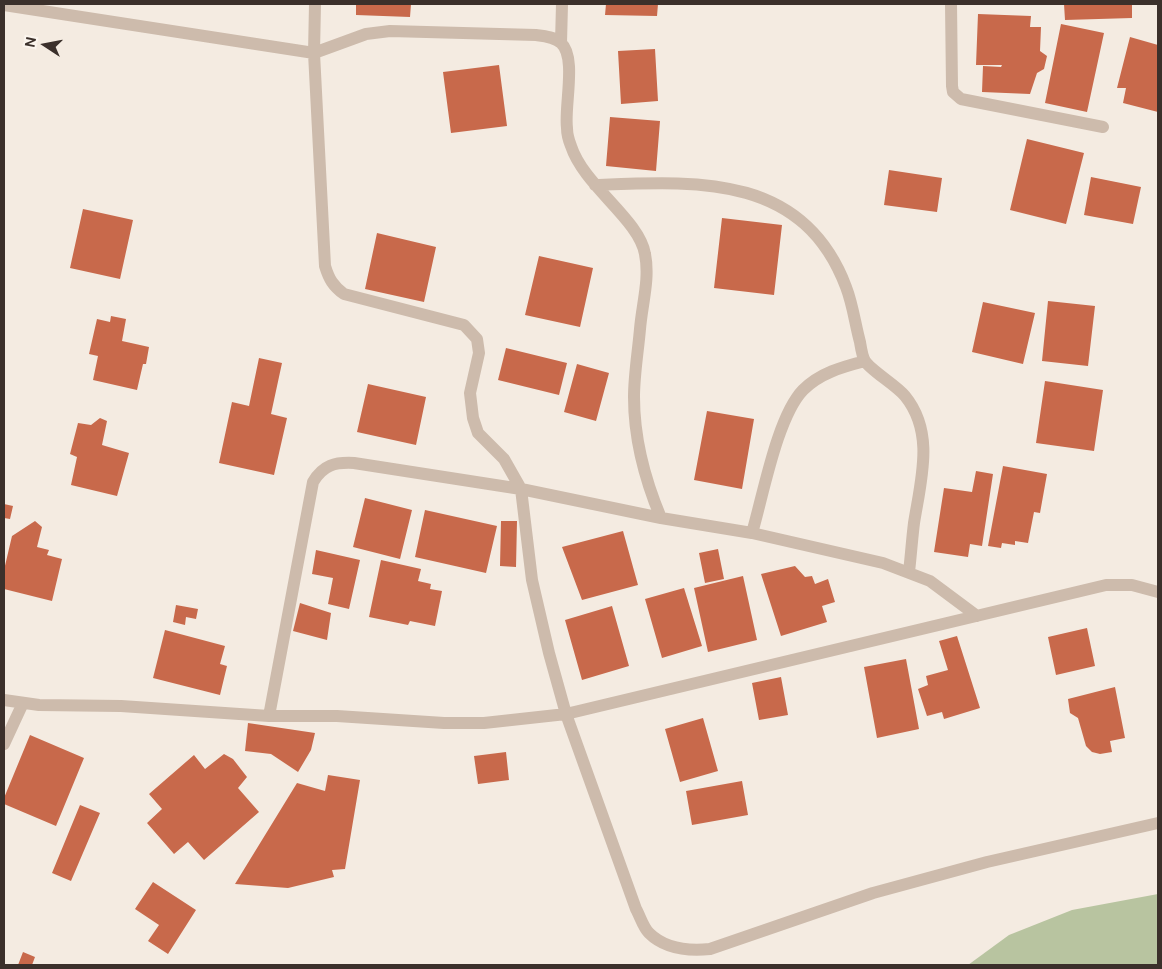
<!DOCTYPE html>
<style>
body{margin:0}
#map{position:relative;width:1162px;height:969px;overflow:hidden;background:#f4ebe1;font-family:"DM Sans",sans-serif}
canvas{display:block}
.frame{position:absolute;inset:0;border:5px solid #3b302b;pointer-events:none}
.north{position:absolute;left:20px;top:20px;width:50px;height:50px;-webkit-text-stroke:4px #fbf5ee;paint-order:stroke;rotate:281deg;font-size:14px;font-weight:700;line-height:20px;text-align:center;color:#3b302b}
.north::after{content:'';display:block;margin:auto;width:18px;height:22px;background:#3b302b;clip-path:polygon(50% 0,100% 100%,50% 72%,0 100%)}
</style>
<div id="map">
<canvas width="1162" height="969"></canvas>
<div class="frame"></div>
<div class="north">N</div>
</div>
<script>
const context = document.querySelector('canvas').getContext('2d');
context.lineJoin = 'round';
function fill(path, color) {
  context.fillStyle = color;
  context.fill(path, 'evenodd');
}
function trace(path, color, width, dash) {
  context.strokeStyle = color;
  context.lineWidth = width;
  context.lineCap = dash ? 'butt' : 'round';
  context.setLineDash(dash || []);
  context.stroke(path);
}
fill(new Path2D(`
 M1158,894V965H968L1009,935L1072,910Z`), '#b8c4a0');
fill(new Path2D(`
 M356,4H411L410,17L356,15Z
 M606,4H658L657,16L605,15Z
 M1064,4H1132V18L1065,20Z
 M978,14L1031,16L1030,27H1041L1040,51L1047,56L1044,69L1037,73L1030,94L982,92L983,66L1001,67L1002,65H976Z
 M1061,24L1104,33L1087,112L1045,103Z
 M1130,37L1158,45V112L1123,103L1126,88H1117Z
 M655,49L658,101L621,104L618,51Z
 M499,65L507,126L451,133L443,72Z
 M610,117L660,121L656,171L606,166Z
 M1027,139L1084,153L1066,224L1010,210Z
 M889,170L942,178L937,212L884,205Z
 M1091,177L1141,187L1133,224L1084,215Z
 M83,209L133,220L120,279L70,268Z
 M722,218L782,225L774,295L714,288Z
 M377,233L436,247L424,302L365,289Z
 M539,256L593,268L580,327L525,315Z
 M1048,301L1095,306L1088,366L1042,361Z
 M983,302L1035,313L1023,364L972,352Z
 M111,316L126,319L122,341L149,347L146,364H143L137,390L93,380L98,356L89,354L97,319L110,322Z
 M506,348L567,363L559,395L498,380Z
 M259,358L282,363L271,414L287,418L274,475L219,463L232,402L249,406Z
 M577,364L609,373L596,421L564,412Z
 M1045,381L1103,390L1094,451L1036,443Z
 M368,384L426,397L416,445L357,432Z
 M707,411L754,419L742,489L694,480Z
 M100,418L107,421L102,445L129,453L117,496L71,485L77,457L70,454L78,423L91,425Z
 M1003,466L1047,474L1040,513L1034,512L1028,543L1015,541V545L1002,543L1001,548L988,546Z
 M976,471L993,474L982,546L970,544L968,557L934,552L944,488L972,492Z
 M365,498L412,510L400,559L353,547Z
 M4,504L13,506L10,519L4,518Z
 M425,510L497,526L486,573L415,557Z
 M35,521L42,527L37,547L49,550L47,555L62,559L52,601L4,589V570L12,536Z
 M501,521H517L516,567L500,566Z
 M623,531L638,585L582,600L562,547Z
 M718,549L724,579L705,583L699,553Z
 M316,550L360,560L349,609L328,604L333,578L312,574Z
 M381,560L421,569L418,581L431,584L430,589L442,591L435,626L410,621L408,625L369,617Z
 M795,566L805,577L812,576L815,584L828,579L835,602L822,606L827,622L781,636L761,574Z
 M743,576L757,640L708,652L694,588Z
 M684,588L702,646L662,658L645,599Z
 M300,603L331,613L327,640L293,631Z
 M176,605L198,609L196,619L186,617L185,625L173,622Z
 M612,606L629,666L582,680L565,620Z
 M1087,628L1095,666L1056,675L1048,637Z
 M165,630L225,646L220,664L227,666L220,695L153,678Z
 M957,636L980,708L944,719L942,712L927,716L918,689L928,685L926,676L948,670L939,641Z
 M906,659L919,729L877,738L864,667Z
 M781,677L788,715L759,720L752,683Z
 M1115,687L1125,738L1110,741L1112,752L1100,754L1092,752L1086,746L1078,718L1070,713L1068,699Z
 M703,718L718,771L680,782L665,729Z
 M248,723L315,733L311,750L298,772L271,754L245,751Z
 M30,735L84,758L56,826L4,804V798Z
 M506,752L509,780L478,784L474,756Z
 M224,754L233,759L247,777L238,788L259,812L204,860L188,842L174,854L147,823L162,809L149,794L194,755L205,769Z
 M328,775L360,780L345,869L332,870L334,877L288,888L235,884L297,783L325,791Z
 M742,781L748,815L692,825L686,791Z
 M80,805L100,813L71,881L52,873Z
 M153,882L196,910L168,954L148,941L159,925L135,909Z
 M23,952L35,957L32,965H18Z`), '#c8694b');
trace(new Path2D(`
 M951,4L952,86L953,92L961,99L1103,127
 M4,5L314,53L315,4
 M561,43L562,4
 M595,185C696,181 803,173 846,287C853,305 855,324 860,342C861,348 862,356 865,361C870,370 896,385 905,396C935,433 921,479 914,523C912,539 911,555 909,572
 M661,518C645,480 634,439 634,397C634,375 638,352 640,329C642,304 650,279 645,254C639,219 584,186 571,146C569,141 567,134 567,128C564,107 577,57 561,43C555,37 544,36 536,35L390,31L366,34L314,53L325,266C329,279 333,286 344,294L464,325L477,339L479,353L470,393L473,418L478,433L504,459L521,489L532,580L549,653L566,714L636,909C640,916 643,927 649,933C665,949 690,951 710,949L873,893L987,862L1158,823
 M752,533C763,496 777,417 803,390C820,373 842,367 865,361
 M4,700L39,705L121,706L269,716H337L444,723H484L566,714L1106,585H1132L1158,592
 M269,716L313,482C323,465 335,462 354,463L521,489L661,518L752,533L883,563L930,581L977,616
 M4,744L23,703`), '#cdbbac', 12);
</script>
